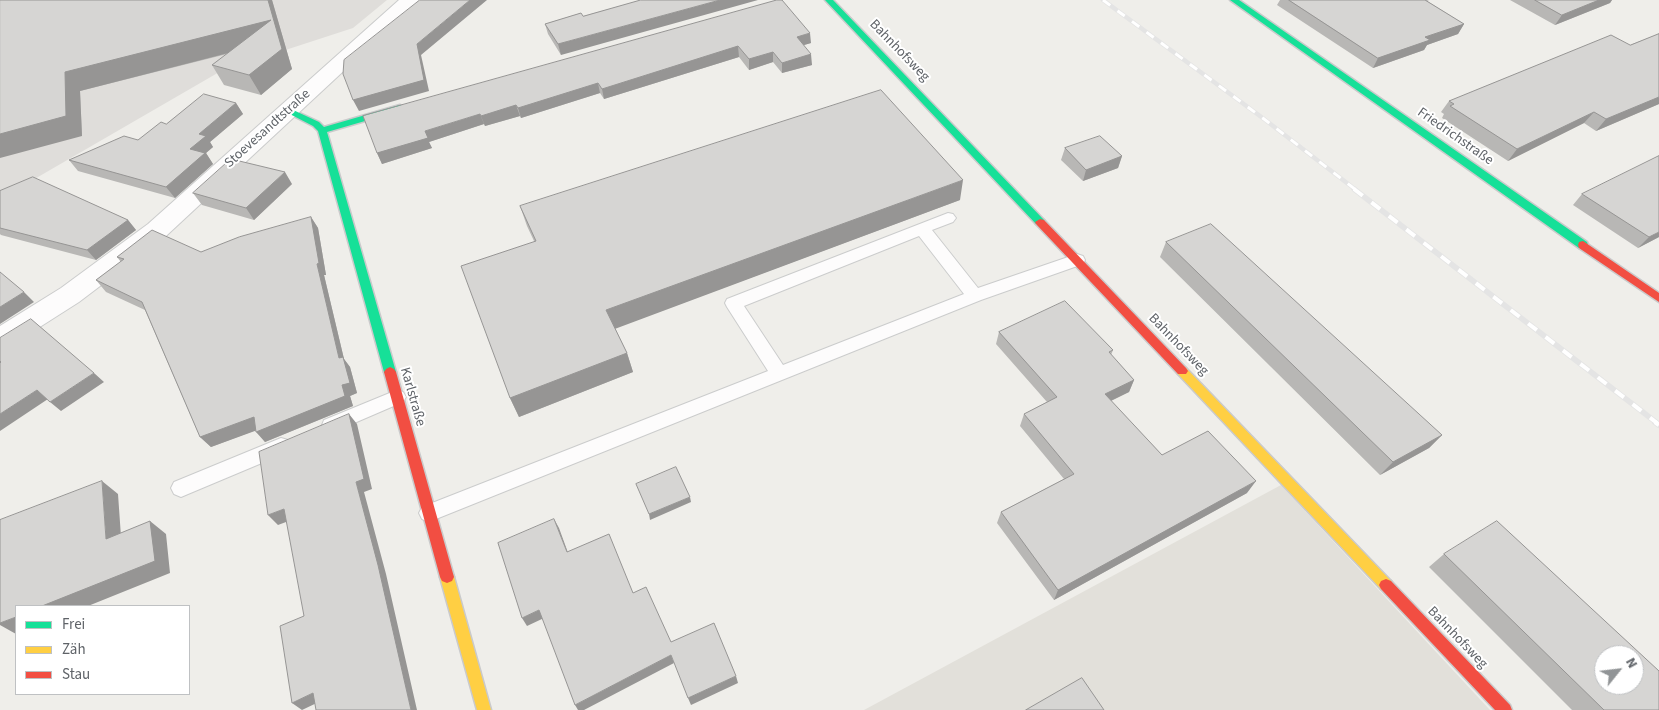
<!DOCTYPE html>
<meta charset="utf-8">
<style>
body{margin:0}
#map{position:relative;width:1659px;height:710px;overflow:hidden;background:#efeeea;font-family:"Source Sans 3",sans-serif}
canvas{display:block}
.legend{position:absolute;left:15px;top:605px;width:175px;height:90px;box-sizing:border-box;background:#fff;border:1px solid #bfc1c3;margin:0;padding:6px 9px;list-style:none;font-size:15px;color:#5f6368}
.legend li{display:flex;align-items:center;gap:10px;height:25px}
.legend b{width:25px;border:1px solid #bfc1c3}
.north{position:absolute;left:1594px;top:645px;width:50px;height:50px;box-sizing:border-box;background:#fff;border:1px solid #bfc1c3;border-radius:50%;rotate:61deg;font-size:14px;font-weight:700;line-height:20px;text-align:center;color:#5f6368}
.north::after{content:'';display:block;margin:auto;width:18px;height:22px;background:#919496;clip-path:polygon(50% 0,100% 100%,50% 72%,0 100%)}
</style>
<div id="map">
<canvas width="1659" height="710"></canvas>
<ul class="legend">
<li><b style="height:6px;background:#16e098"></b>Frei</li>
<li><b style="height:6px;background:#ffcf43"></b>Zäh</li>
<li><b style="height:6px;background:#f24e42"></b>Stau</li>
</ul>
<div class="north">N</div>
</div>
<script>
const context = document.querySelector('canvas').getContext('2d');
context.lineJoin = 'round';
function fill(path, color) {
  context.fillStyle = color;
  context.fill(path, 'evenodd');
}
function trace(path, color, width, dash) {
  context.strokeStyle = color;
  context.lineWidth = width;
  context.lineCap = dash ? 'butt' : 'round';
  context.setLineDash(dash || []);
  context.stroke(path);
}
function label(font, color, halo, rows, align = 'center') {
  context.font = font + ' "Source Sans 3",sans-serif';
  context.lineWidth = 4;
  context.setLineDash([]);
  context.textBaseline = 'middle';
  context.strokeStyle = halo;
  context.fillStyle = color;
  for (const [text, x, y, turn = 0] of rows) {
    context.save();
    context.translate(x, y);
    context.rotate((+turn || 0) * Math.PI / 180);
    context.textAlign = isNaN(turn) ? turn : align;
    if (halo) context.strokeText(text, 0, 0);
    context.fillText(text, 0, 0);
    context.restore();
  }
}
fill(new Path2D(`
 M0,0H387L353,28L221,71L0,199Z`), '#dfddda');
fill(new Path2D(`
 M1281,485L1490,710H864Z`), '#e2e0da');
const lane = new Path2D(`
 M948,213L953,214L956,218L953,222L932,230L978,288L1077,254L1083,256L1085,260L1083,264L981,300L436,519L429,522L422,519L419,513L422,507L768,371L727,307L725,303L727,299ZM919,236L964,294L783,365L744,306Z
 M397,390L403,392L406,397L403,402L338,430L331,433L324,430L322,425L324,420Z
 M281,438L288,440L290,446L288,452L188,494L181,497L174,494L171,488L174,482Z`);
const street = new Path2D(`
 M399,0H420L166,236L79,302L10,346L0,350V326L61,288L148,224Z`);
const fast = new Path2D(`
 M825,0H833L1044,220L1045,222L1044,224H1036Z
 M1230,0H1239L1587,242L1588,245L1587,248H1579Z
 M400,105L404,108L403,110L327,132L396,372L394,375H386L384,372L318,131L313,126L284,111L288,108L291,109L319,122L324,127Z`);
const slow = new Path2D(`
 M1182,366L1186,368L1391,581L1393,585L1391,589L1386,591L1381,589L1178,374L1176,371L1178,368Z
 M447,571L452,573L454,577L491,710H477L440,577L442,573Z`);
const jam = new Path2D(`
 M1040,219L1044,220L1186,368L1188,371L1186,374H1178L1036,224L1035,222Z
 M1583,241L1659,293V302L1579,248L1578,245L1579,242Z
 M390,367L394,369L396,372L454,577L452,581L447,583L442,581L440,577L384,372L386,369Z
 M1386,579L1391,581L1510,705L1512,710H1495L1381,589L1379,585L1381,581Z`);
trace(lane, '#cbcccc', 2);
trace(street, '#cbcccc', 2);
trace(fast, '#cacacb', 3);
trace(slow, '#cacacb', 3);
trace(jam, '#cacacb', 3);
fill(lane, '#fdfcfc');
fill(street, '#fdfcfc');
fill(fast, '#16e098');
fill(slow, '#ffcf43');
fill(jam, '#f24e42');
const railFar2 = new Path2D(`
 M1103,0L1264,119L1356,190`);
const railFar1 = new Path2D(`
 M1354,189L1657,423`);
const rail = new Path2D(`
 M1655,422L1659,425`);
trace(railFar2, '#e4e4e4', 4.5);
trace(railFar1, '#e4e4e4', 5.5);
trace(rail, '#e4e4e4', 6);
trace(railFar2, '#fff', 3, [9]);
trace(railFar1, '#fff', 4, [11]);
trace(rail, '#fff', 4.5, [13]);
fill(new Path2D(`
 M0,0H272L292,69L261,95L224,85L212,65L227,54L80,91L82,136Z
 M777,0L811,43L804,45L812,65L782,73L773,62L749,70L739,57L604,99L600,93L521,118L520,116L485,126L484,124L429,142L432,148L382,164L377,153Z
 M1280,0H1429L1427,1L1464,24L1458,34L1427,45L1424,50L1373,68L1277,5Z
 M1510,0H1612L1610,3L1555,25Z
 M581,13L561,55L548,34L545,24Z
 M1659,34V104L1596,131L1584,123L1508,161L1442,118L1444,114L1441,112L1449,101L1630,45Z
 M236,103L243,114L210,142L213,147L206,153L213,164L175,198L78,171L69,160L138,140L166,124Z
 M1065,148L1122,156L1118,168L1083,181L1061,160Z
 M292,184L254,220L202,205L193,193Z
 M0,191L128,220L136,230L96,260L1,235L0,234Z
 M1582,194L1659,237L1638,248L1573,205Z
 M960,200L615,328L627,353L633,372L519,417L510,398L534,241L527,226L520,206Z
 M311,217L318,228L326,275H324L344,359L350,367L357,393L350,396L353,406L265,442L256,430L211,447L200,437L145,310L106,292L96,280L121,262L117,257L201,252Z
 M1166,242L1442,435L1429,448L1380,475L1160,257Z
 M999,332L1113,350L1111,355L1134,380L1129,392L1111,401L1162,455L1247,493L1054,600L997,523L1001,512L1064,479L1020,426L1024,414L1047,402L996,344Z
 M1444,554L1659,710H1572L1429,567Z`), '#b8b7b5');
fill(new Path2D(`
 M268,0H272L292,69L261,95L249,75L279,40L80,91L82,136L0,158V134L65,72Z
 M470,0H487L421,55L429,91L359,111L353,100L417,44Z
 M720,0H758L561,55L558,44Z
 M1599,0H1612L1610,3L1555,25L1562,15Z
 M1464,24L1458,34L1427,45L1424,50L1373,68L1378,58L1425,37Z
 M810,33L811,43L797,47V37Z
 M738,46L739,57L604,99L602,89Z
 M773,52V62L749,70V59Z
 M811,54L812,65L782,73V63Z
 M598,83L600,93L521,118L518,108Z
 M1659,97V104L1596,131L1606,119Z
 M236,103L243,114L210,142L213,147L206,153L213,164L175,198L166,187L199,134Z
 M516,105L520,116L485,126L481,116Z
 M1594,112L1584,123L1508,161L1517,149Z
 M480,114L484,124L429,142L432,148L382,164L377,153L425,131Z
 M1122,156L1118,168L1083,181L1086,170Z
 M285,172L292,184L254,220L246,208Z
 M963,180L960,200L612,330L606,310Z
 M311,217L318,228L326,275H324L344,359L350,367L357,393L350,396L353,406L265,442L256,432L342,385L339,358L317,264Z
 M128,220L136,230L96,260L87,250Z
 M1659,232V237L1638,248L1649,237Z
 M24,292L34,302L0,324V307Z
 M627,353L633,372L519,417L510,398Z
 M94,373L104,382L61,411L50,402Z
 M1134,380L1129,392L1100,406L1105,394Z
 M37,390L48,399L0,431V414Z
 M349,414L357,424L372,489L364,492L386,574L417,710H411L356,482Z
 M254,417L263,428L211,447L200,437Z
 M1442,435L1429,448L1380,475L1393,462Z
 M102,481L118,494L122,551L106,539Z
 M1256,481L1247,493L1054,600L1058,590Z
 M690,497L691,502L650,520L649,514Z
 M284,509L294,519L278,525L268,515Z
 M554,519L559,528L571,561L567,552Z
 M150,521L166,534L170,573L88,606H42Z
 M539,610L544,618L527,626L522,618Z
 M16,617V634L0,625V623Z
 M671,655L674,663L584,710H578L575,705Z
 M736,676L738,683L691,705L688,698Z
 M313,693L323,700L302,710L292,703Z`), '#969594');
const building = new Path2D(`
 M0,0H268L282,49L249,75L212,65L271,20L65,72L66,116L0,134Z
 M420,0H470L417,44L424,80L353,100L343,74L344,60Z
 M641,0H720L558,44L545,24L581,13L583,16Z
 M777,0H782L810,33L797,37L811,54L782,63L773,52L749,59L738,46L602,89L598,83L518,108L516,105L481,116L480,114L425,131L428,138L377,153L363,116Z
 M1289,0H1425L1464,24L1425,37L1430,40L1378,58Z
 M1535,0H1599L1562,15Z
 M1659,34V97L1606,119L1594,112L1517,149L1450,106L1454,104L1449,101L1611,35L1630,45Z
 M881,90L963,180L606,310L627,353L510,398L461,266L536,241L520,206Z
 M204,94L236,103L199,134L206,136L190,149L205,153L166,187L69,160L124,136L138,140L161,122L166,124Z
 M1100,136L1122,156L1086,170L1065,148Z
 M1659,156V232L1649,237L1582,194Z
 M231,159L285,172L246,208L193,193Z
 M33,177L128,220L87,250L0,228V191Z
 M311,217L319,263L317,264L339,358L343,357L350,383L342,385L345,396L256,432L254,417L200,437L142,302L96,280L124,259L117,257L152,230L201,252L239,237Z
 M1211,224L1442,435L1393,462L1166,242Z
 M0,272L24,292L0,307Z
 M1065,301L1113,350L1109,352L1134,380L1105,394L1162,455L1208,431L1256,481L1058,590L1001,512L1074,474L1024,414L1057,397L999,332Z
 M31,319L94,373L50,402L37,390L0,414V363L1,362L0,361V338Z
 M349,414L364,479L356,482L378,565L411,710H316L313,693L292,703L280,626L304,616L284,509L268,515L259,452Z
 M676,467L690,497L649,514L636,484Z
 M102,481L106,539L150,521L155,561L42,606H16V617L0,623V520Z
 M554,519L567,552L609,534L633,593L646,587L671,642L714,623L736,676L688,698L671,655L575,705L539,610L522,618L498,543Z
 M1497,521L1659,671V710H1604L1444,554ZM1604,655H1634V685H1604Z
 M1082,678L1104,710H1026Z`);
fill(building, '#d6d5d3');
trace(building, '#969594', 1);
label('14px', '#5f6368', '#fff', [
 ["Bahnhofsweg",899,51,46],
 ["Stoevesandtstraße",268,129,-42],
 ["Friedrichstraße",1455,137,35],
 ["Bahnhofsweg",1178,345,46],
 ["Karlstraße",412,397,74],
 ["Bahnhofsweg",1457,638,46]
]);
</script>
